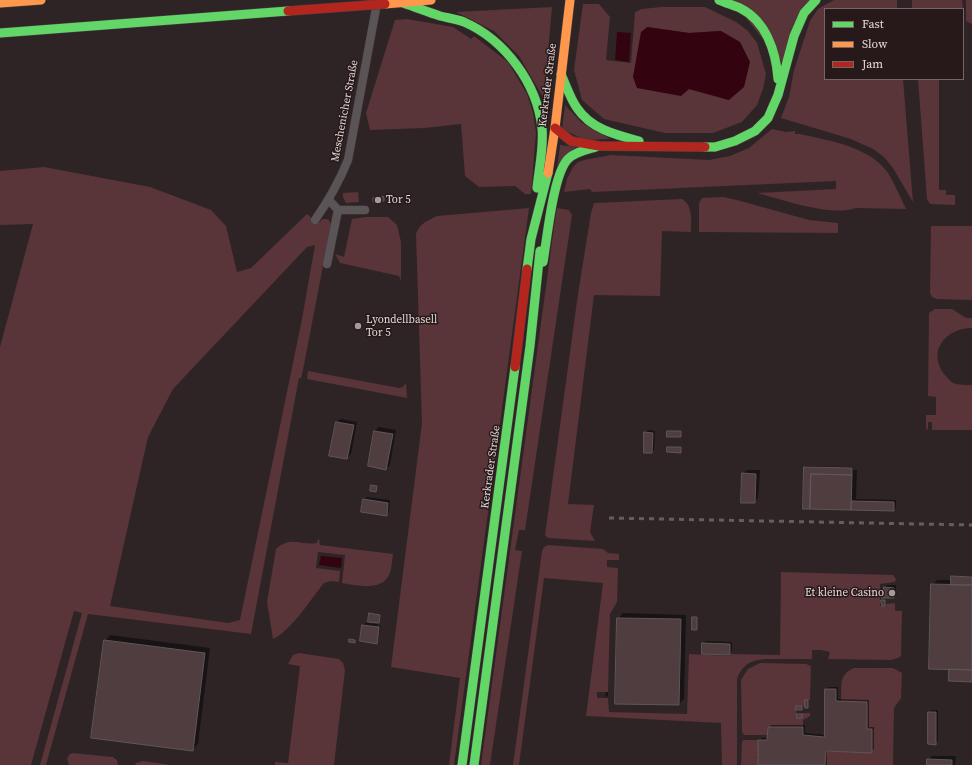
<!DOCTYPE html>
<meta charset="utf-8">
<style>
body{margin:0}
#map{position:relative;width:972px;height:765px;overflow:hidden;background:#2e2426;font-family:"Source Serif 4",serif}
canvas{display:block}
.legend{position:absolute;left:824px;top:8px;width:140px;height:72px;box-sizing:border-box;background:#271819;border:1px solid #736666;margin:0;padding:5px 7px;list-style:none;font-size:12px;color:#e4dada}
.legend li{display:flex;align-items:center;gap:8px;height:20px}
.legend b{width:20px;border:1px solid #736666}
</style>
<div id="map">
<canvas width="972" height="765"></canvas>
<ul class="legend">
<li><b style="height:5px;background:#63d668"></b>Fast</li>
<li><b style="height:5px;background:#ff974d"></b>Slow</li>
<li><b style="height:5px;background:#b3261e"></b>Jam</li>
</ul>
</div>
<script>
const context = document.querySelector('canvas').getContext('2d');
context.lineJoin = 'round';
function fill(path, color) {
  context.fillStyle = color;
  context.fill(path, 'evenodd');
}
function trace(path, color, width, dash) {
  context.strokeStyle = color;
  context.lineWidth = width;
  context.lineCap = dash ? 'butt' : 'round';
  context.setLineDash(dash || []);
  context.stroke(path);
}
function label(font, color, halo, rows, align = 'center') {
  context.font = font + ' "Source Serif 4",serif';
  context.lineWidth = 3;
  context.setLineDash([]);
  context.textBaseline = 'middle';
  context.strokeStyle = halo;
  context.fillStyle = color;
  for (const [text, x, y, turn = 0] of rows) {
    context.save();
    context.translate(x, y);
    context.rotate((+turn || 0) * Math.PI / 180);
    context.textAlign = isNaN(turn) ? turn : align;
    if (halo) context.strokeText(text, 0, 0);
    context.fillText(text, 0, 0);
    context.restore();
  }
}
fill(new Path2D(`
 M731,0H810L783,63Z
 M834,0H897V9H825V79H903L913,202L893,168L884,157L873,149L851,139L781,118L789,97L794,70L810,21L818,9Z
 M912,0H962L963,9H912Z
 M966,0H972V24L966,21Z
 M583,4H599L610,17L606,60L631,63L635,12L642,9L661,7H705L736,22L748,31L757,43L766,74L763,89L757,105L742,122L713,133H665L604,119L582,100L574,70ZM647,27L689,33L721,31L729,100L689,89Z
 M552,7L544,99L519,56L494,31L456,12Z
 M407,19L453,27L471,39L474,36L508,62L527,94L533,113L536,133L531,194H525L515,186L479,187L465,176L461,124L424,128L370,130L366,113L395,20Z
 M918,79H939V190H946V195H955V205L930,204L927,199Z
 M565,105L581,122L610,139L585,140L562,129Z
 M772,129L786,132L795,131V134H800C830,141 869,146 888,173C895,184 900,197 906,209L856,208C831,217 784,200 757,193L836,189V181L592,192L590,189L564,192L567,179L573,167L578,162L584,160L611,155L709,160L730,156L749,148Z
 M560,145L576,147L557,168L560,146Z
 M44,167L150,187L211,210L226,226L237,272L251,268L307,214L318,223L323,219H328L331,224L303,370L301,378H299L251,634L88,614L46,765H40L82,613L74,611L31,765H0V347L33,224L0,225V171ZM315,245L302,319L240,620L228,623L110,606L148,437L173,389L307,247Z
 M358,192L359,202L346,203L343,197V193Z
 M723,197L737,200L809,220L838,223V233L699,232V203L702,198Z
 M682,199C693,205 691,220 691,232L662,231L660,296L594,295L568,504L594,505L590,532L595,541L548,538L545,535L578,294L591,213L594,203Z
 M529,208L454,765H449L460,678L391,667L422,423L416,234C420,223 427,221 437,216Z
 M557,208L569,210L572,215L525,530H519L515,550L522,551L490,765H481L555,220Z
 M366,217H388L397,225L401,242V281L399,276L340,263L335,254L344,257L352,219Z
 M931,226H972V300L937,299L932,297L930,293Z
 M935,309H952L966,318H972V328C946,328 927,351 944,374C947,377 950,381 953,383C959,385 966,385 972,385V430H932V422H928V430L926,428V415H936V397L928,396L929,313Z
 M308,371L399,388L403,387L406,383L407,398L307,379Z
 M318,539H319L320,545L393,554C392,561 392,569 389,575C381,592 355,585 342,583L345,555L318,552L316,568L340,571L339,582L330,581L324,583C310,600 292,630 273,639L267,602L276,549C291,535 301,546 317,543Z
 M548,545L603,549L608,553L619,554V560H607V567L618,568L617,602L610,614L608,692H597V698H608L609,712L687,714L689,654L731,656L730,654L780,655L781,572L893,575L896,579L895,582L880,584V606H885L886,604L895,603V611H902L901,656L898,658L891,660L828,659L830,652L821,650H812V659C801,659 791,659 781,659C761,659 745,657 737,679V765H722L721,723L586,716L603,583L544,578L519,765H513L542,551L544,547Z
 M299,653L339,659L343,663L345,670L334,765H275V762L288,763L300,666L288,664L293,655Z
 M760,663L806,664L811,666L810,700H805L804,706H796L797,718H802V713H810V716L803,720V727H768L767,735H744L742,732L741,680L748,669Z
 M854,668H893L902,673L901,698L894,708L893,765H825V752H857L872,729H867V702L841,701C842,686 838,675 854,668Z
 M743,740H758V765H741L742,743Z
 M72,753L113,757L117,760L118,765H69L67,759L69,755Z
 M143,761L171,765H135L136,763Z`), '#593438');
fill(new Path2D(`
 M647,27L689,33L721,31L740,42L750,62L744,87L729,100L689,89L681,96L637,88L633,77L641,32Z
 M617,32L631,33L629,62L615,60Z
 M321,556L342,558L341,568L319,565Z`), '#33040f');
fill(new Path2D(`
 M340,419L357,422L351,454L347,458L337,423Z
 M379,427L396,430L390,465L386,469L375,431Z
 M648,430L655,431L654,450L652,452L645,433Z
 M806,466L853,467V470H857L856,499L896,500V507L894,510L804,508Z
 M747,470H760L758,498L754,502L743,474Z
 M367,497L390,500L389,512L386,515L364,499Z
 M953,576H972V681L950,668L932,585L937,580H952Z
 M887,585H896V595L894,597H882L884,594L885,588Z
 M623,613L686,615L684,699L679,704L618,619Z
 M366,623L378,624L376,641H378L376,642L361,640L363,625Z
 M380,625H381L378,641Z
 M110,635L210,648L198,744L192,750L105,641Z
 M706,641L732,642V651L730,654L703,644Z
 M829,687H838V699L869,700V727H874V749L871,752H849L848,753V751H827V765H759V758H756L759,756V740L762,738H768L769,727L771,725H805V733L826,735V728L823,727L824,726L826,706L823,705L826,703V689Z
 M606,692H608V696L605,697Z
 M932,710H938V741L935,744L929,712Z
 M932,756H956L955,765H928V760Z`), '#0007');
const building = new Path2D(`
 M384,197V201L373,202V198Z
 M336,422L354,425L347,459L329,456Z
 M374,431L393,434L386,470L368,466Z
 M667,431H681V437H667Z
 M644,432L653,433L652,453H644Z
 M667,447H681V453L667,452Z
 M804,467L852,468V475L811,474L810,509H803Z
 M742,473L756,474L755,503H741Z
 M811,474L852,475L851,510L810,509Z
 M371,485L377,486L376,492L370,491Z
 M363,499L388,503L387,516L361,512Z
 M852,501L894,502V511L851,510Z
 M951,576L972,577V585H951Z
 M931,584L972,585V670L929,669Z
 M884,587L894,588V598H881V595L883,596Z
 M881,600H885V606H882Z
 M369,613L380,615L379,623L368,622Z
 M692,617H697V630H692Z
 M617,618L681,619L679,705L615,704Z
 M362,625L379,627L377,644L360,641Z
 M349,639L355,640V643L349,642Z
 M104,640L205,653L193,751L91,738Z
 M702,643L730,644V655L702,654Z
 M949,669L972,670V682L949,681Z
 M825,689H836V701L867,702V729H872V753L826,751L825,765H758V740H767L768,727H803V735L824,737Z
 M805,700H808V708H805Z
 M796,706H802V710H796Z
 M928,712H936V745L928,744Z
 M797,714H802V718H797Z
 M927,759L952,760V765H927Z`);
fill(building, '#503d40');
trace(building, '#5e5758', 1);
const street = new Path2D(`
 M338,210H365
 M315,220C329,200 339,182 348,160L377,3
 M327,264L338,210L329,200`);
const fast = new Path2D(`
 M719,0C726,3 733,5 740,8C766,21 776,51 778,79
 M403,3C415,7 428,12 440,16C448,18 456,19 464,22C505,40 537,83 542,128C544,147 539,168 537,188
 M0,33L288,11
 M561,74C566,85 570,98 577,108C591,129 616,135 639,141
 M705,147H715L735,141L755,131L768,118L778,95L794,36L804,13L816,0
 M543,262C547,240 553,174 568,159C575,152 586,150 596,147
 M527,269L531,239L548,173
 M462,765L515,367
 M474,765L530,346L540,251`);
const slow = new Path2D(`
 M0,3L41,0
 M385,4L431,0
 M548,173L555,128L570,0`);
const jam = new Path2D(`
 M288,11L370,5
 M555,128L571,141L599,146L705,147
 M515,367L527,269`);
trace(street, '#473f40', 9);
trace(fast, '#473f40', 10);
trace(slow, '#473f40', 10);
trace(jam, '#473f40', 10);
trace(street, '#5b5456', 8);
trace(fast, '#63d668', 9);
trace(slow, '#ff974d', 9);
trace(jam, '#b3261e', 9);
trace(new Path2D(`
 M609,518L972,525`), '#655e5e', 3, [5, 5]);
const jamBridge = new Path2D(`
 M370,5L385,4`);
trace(jamBridge, '#473f40', 10, []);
trace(jamBridge, '#b3261e', 9);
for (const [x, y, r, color] of [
 [378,200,4,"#a49a9b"],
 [358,326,4,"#a49a9b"],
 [892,593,4,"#a49a9b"]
]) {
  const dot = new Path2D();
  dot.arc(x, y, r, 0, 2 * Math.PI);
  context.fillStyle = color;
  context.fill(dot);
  trace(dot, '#271819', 1.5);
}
label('11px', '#e4dada', '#271819', [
 ["Kerkrader Straße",548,85,-83],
 ["Meschenicher Straße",345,111,-79],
 ["Kerkrader Straße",491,467,-82]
]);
label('11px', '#e4dada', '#271819', [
 ["Tor 5",386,200],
 ["Lyondellbasell",366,320],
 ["Tor 5",366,333],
 ["Et kleine Casino",884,593,"right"]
], 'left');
</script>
